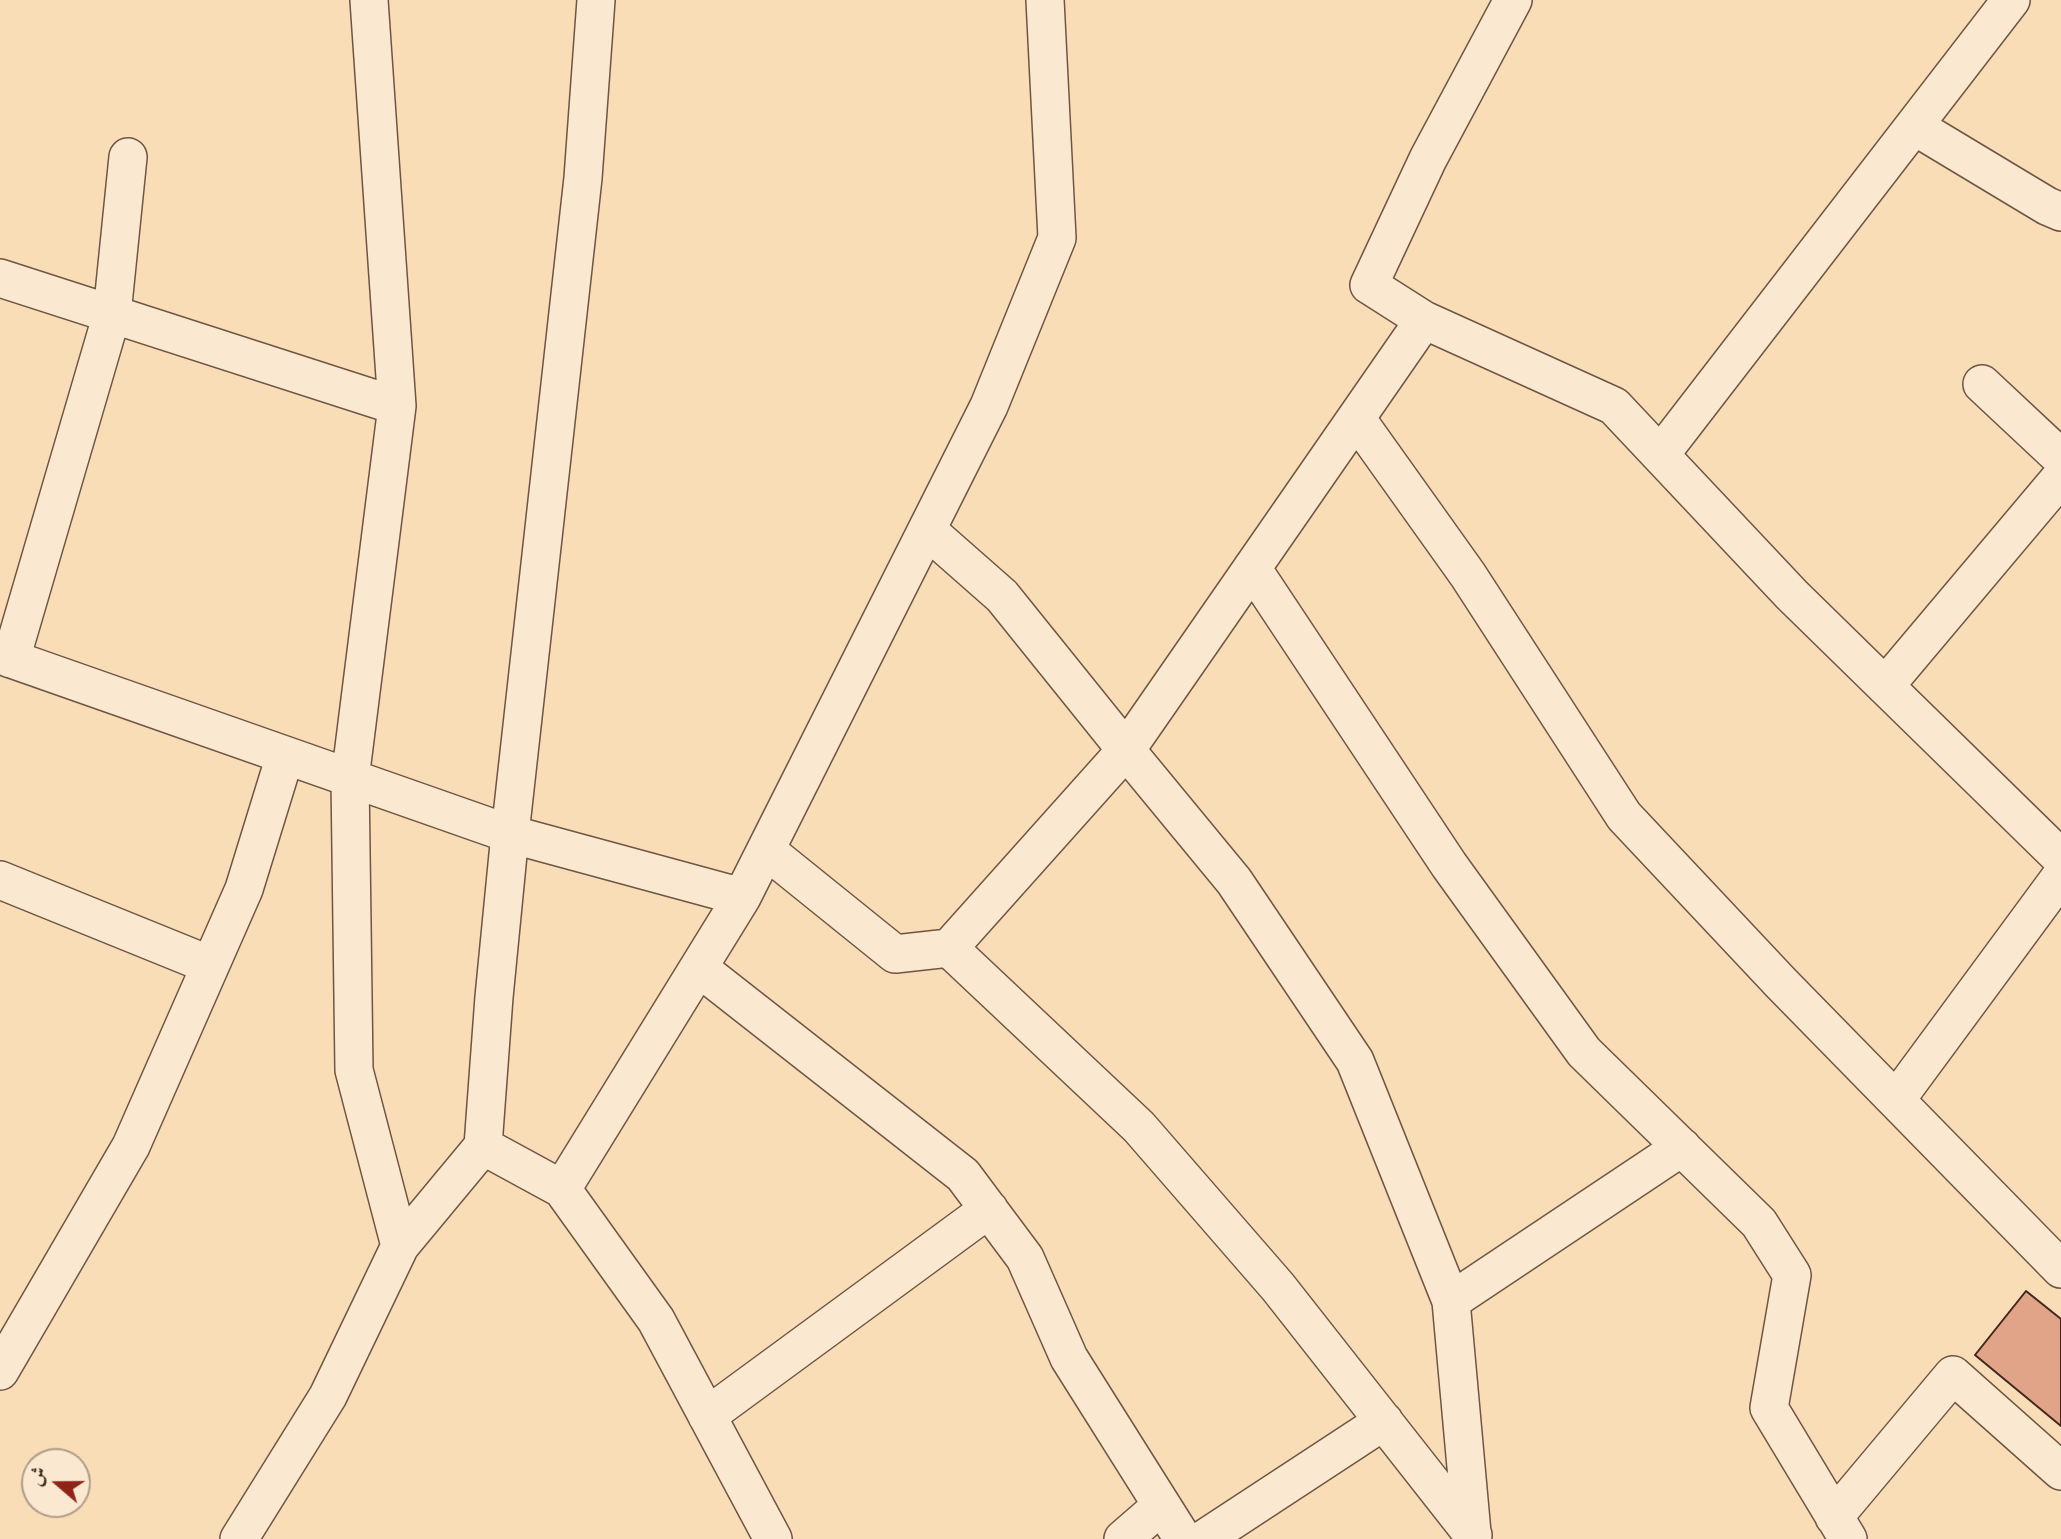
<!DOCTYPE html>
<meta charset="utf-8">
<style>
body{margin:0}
#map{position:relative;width:2061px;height:1539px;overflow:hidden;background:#f8ddb6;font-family:"IM FELL DW Pica",Amiri,serif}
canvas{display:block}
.north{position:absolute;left:21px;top:1448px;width:70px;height:70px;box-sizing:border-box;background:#fae9d0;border:2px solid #b09c89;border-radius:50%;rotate:290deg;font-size:19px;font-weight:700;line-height:28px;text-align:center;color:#40281e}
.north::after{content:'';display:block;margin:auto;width:24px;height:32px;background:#8f2418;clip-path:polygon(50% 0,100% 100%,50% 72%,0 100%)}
</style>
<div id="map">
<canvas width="2061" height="1539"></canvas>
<div class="north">ش</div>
</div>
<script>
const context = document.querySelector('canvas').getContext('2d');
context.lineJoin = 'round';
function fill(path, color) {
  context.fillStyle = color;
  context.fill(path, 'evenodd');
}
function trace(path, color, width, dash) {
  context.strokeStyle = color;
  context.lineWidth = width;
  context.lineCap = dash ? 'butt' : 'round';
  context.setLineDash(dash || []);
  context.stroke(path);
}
const building = new Path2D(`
 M2026,1291L2061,1319V1426L1975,1355Z`);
fill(building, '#e2a488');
trace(building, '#40281e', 2);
const minor = new Path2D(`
 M369,0L397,406L350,779L354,1070L400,1246
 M1513,0L1428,159L1369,285L1424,320L1614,406L1792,595L2061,858
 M1914,126L2047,206L2061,212
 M0,278L397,406
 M1982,384L2061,458
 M1356,418L1468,575L1624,816L1781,983L2061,1269
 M1660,455L2011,0
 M927,530L1002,596L1126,750L1424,320
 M1252,568L1449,865L1584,1052L1759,1223L1792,1275L1769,1408L1848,1539
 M0,655L510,834L742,897
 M11,659L112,314L128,157
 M1885,686L2061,477
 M766,850L895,954L949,948L1139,1127L1278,1287L1473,1535
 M0,880L210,965
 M949,948L1126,750L1234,881L1355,1061L1451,1301L1472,1533
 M699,968L963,1175L1025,1258L1069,1358L1183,1539
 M1896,1100L2061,876
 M483,1146L562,1189L656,1320L773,1539
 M562,1189L742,897L989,406L1057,238L1045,0
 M1451,1301L1682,1147
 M0,1371L131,1146L244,889L285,756
 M707,1416L989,1209
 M1834,1517L1953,1375L2061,1471
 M239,1539L328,1396L400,1246L483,1146L494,997L510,834L583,178L596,0
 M1123,1539L1161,1506
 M1204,1539L1384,1421`);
trace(minor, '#6e5544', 40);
trace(minor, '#fae9d0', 37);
</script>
